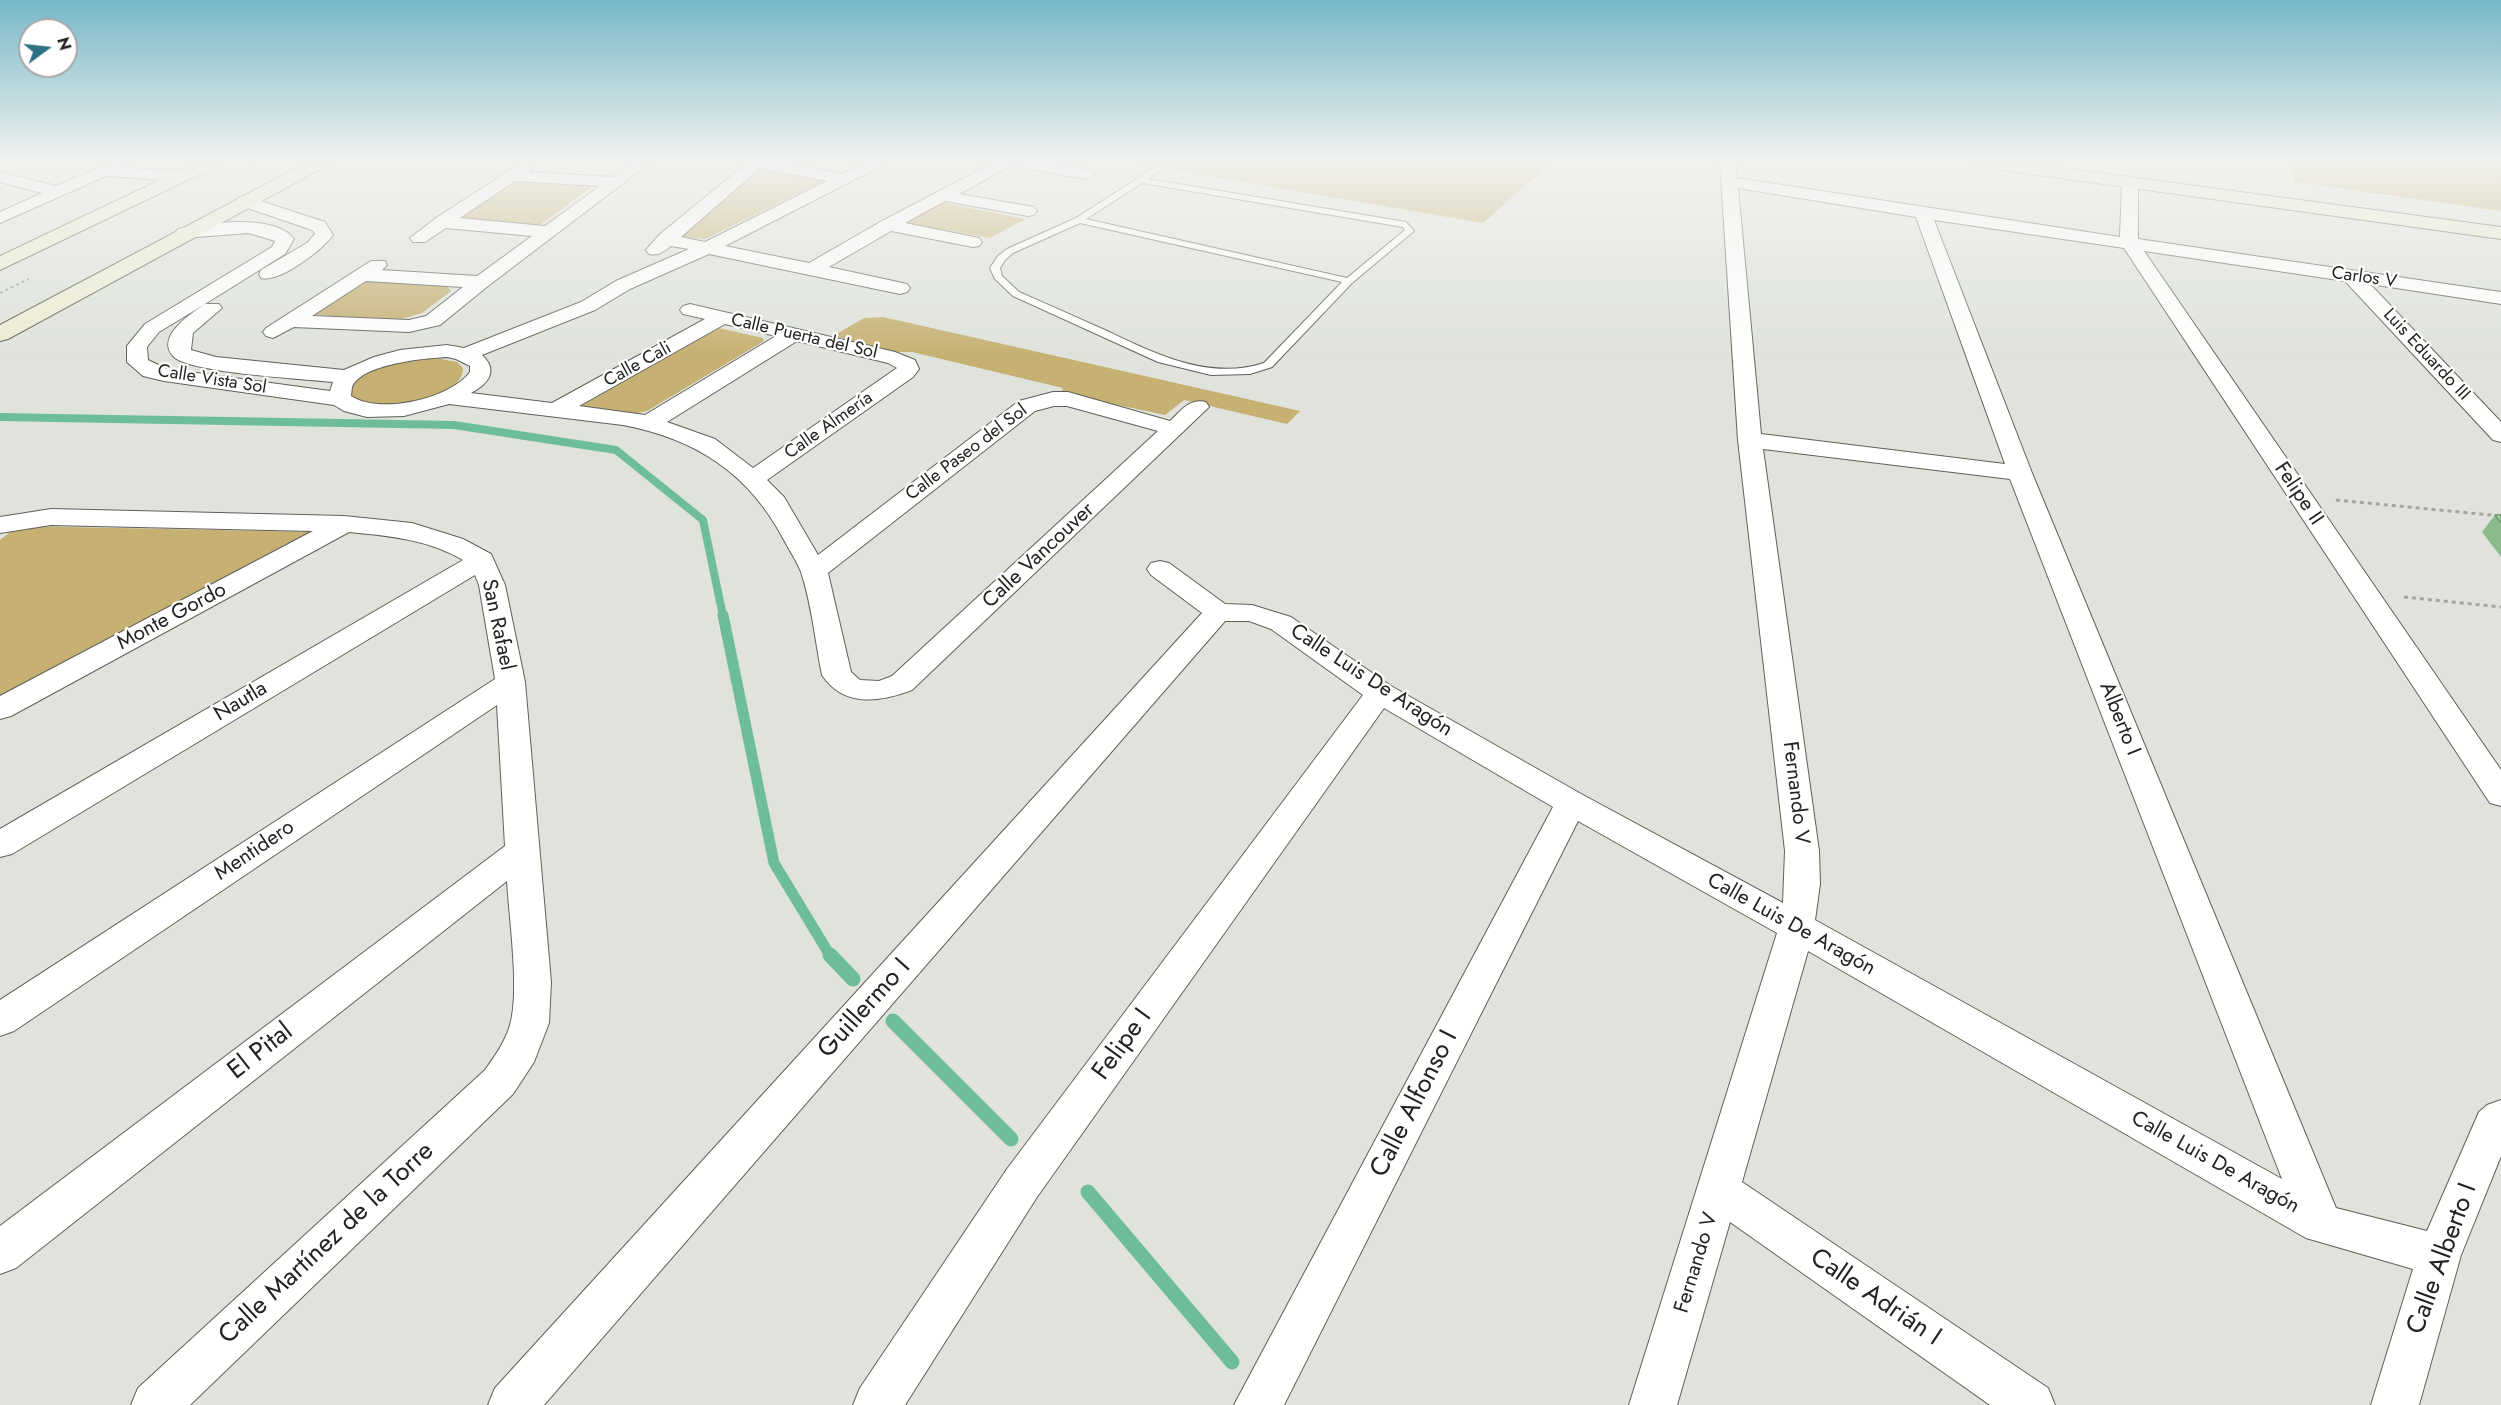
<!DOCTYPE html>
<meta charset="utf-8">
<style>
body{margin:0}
#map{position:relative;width:2501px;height:1405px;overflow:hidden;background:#dfe3db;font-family:Jost,sans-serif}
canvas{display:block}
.north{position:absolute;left:18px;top:18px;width:60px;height:60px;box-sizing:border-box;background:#fff;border:2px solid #a7a7a6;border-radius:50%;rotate:75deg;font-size:16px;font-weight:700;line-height:24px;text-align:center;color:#222420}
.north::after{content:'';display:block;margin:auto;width:21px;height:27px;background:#2d7082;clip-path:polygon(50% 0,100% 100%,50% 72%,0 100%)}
</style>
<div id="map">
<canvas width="2501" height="1405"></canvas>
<div class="north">N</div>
</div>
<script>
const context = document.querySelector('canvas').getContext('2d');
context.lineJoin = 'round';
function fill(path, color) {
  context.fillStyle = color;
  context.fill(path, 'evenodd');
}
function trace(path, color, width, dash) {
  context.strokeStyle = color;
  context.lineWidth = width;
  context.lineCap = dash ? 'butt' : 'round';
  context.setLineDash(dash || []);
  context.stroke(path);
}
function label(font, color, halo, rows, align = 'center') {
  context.font = font + ' Jost,sans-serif';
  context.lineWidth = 4.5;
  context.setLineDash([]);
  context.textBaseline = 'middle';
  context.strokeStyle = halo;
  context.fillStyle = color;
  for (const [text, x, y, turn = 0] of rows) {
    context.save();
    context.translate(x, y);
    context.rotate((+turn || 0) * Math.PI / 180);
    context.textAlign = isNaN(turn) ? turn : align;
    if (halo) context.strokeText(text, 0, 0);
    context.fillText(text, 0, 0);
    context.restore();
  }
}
fill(new Path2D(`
 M1126,162H1552L1483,223Z
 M2291,162H2501V211L2295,182Z
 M757,167L821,179L822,182L705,239L683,237L681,232Z
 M515,181L589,183L593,186L541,224L534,226L454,222Z
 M935,201L1025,219L990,238L907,223L904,219Z
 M369,281L446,285L451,291L422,313L398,320L316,315L313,313L357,283Z
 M883,317L1300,411L1287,424L1184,400L1165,415L1061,393L1063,388L912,352H895L833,336L864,318Z
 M719,328L763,338L764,341L647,411L633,414L579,406L708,330Z
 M431,357L457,362L463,368C464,397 396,408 374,405C367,404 359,400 352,397C346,367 411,360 431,357Z
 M18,526L314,532L0,699V540Z`), '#c6b072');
trace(new Path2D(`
 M0,417L454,425L616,450L703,520L723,616`), '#6dbd99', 8);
trace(new Path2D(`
 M723,615L774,863L831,957`), '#6dbd99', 11);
trace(new Path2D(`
 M830,955L853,979
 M893,1021L1011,1139
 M1088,1192L1232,1362`), '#6dbd99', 15);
const lane = new Path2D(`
 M1163,162H1172L1148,179L1406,222L1414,231L1352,283L1272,367L1250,374L1211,375L1158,362L1013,296L995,279L990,268L998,256L1007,249L1076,218ZM1142,183L1403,227L1405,230L1347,278L1086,219ZM1080,223L1342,282L1264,363C1209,381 1156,354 1107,331C1078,318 1049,305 1019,292L1002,276L1000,268L1005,260L1013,253Z`);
const street = new Path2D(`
 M112,162H132L125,168L181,171L189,176L181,181L106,176L0,223V212L42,193L0,182V172L56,186Z
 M529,162L535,166L529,172L613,177L633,162H651L488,286L440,325L409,332L294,327L273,338L266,336L263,332L266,328L371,261H385L387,265L382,270L477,276L532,236L446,228L425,242H413L410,238L436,218L521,163ZM515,181L600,186L545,226L460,218ZM366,281L463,287L426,316L409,320L312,316Z
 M748,162H779L841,174L865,162H885L883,165L725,246L809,263L882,221L995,162H1039L1087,169L1095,174L1087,179L1010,166L959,194L1034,207L1037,211L1034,215L1028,216L945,201L905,223L979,238L982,242L979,246L973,247L891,231L829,267L907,284L910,288L907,292L900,294L709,254L630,289L595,310L482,355C499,371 488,384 471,393L552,403L705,319L683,314L680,310L683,306L690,304L895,352L915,360L919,369L913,377L767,480L784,497L818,555L1019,401L1053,392H1068L1170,421C1182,410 1189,398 1206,402L1209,407L912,690C880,702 844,708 822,675C815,641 812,605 801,572C797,561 789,550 784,540C749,473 696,439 623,425L449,404L404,416L367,417L344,411L334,405L164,381L143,376L127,362V346L145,324L272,247L275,241L249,233L184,238L178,237L175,233L178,229C205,223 275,213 294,239L285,254L205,304H219L222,308L193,333L191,350L216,357L344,370L374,357L400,350L447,345L464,348L581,302L616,281L689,249L671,246C663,252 659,256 649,254L646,250L659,235ZM760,168L827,181L705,242L681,237ZM205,304C192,313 154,337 174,357C191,373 305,379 333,382L330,391L167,369L148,360L147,347L159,332ZM725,324L776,336L645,415L579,406ZM797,341L888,363L897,368L753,468L715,439L667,422ZM447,357L456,359L470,366V372C450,399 380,415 351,396C351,396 352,387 352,387C361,364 426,358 447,357ZM1054,406H1067L1158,431L892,676L879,681L860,680L851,672L828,573L1035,411Z
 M1720,162H1736L1737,178L2120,237L2122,182L2130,177L2138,182V239L2501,292V304L2370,284L2501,422V442L2493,440L2345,281L2144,251L2501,770V806L2490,803L2124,248L1934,220L2032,473L2336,1208L2427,1231L2479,1112L2487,1105L2501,1100V1156L2461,1255L2419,1405H2371L2413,1269L2306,1238L1808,951L1742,1182L2048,1388L2055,1405H1990L1730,1222L1677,1405H1629L1777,933L1578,821L1284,1405H1234L1553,807L1384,708L1037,1197L905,1405H853L860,1388L1007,1169L1363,695L1271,629L1249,621H1225L544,1405H488L495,1388L1202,613L1151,575L1147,569L1151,563L1160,561L1169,563L1225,604L1252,605L1291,617L1391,686L1583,795L1783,903L1785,851L1738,440ZM1738,188L1916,217L2005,464L1761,434ZM1763,449L2010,479L2282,1179L1815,920L1820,884L1819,851Z
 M245,196L325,222L333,235C322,250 280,283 261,278L259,274L261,270L307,243L315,234L312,230L239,205L237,201L239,197Z
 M51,509L344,516L412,523L463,539L491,554L505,585L525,682L551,982L549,1023L534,1062L513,1094L190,1405H131L138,1388L485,1070C495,1056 505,1042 510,1025C520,992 509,917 507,881L16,1268L0,1274V1226L505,846L497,705L14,1031L0,1036V1000L495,679L479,585L475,575L12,854L0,857V829L463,560C427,539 389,536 349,532L11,716L0,719V696L313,531L51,525L0,533V517Z`);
const secondary = new Path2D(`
 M198,162H220L217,166L0,270V256Z
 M308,162H329L326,166L8,339L0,341V325Z
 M1972,162H2017L2501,227V239L1981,167L1975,166Z`);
trace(lane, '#5e615a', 2);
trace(street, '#5e615a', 2);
trace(secondary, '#5e615a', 2);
trace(new Path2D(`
 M233,175L258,162
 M0,293L29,279`), '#a3a69f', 2, [3, 3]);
trace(new Path2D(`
 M2336,500L2501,516
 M2404,597L2501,607`), '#a3a69f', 3, [4, 4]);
fill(lane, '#fff');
fill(street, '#fff');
fill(secondary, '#ededd3');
fill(new Path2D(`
 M2495,515H2501V557L2482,532Z`), '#8bbb8c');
const building = new Path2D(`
 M2495,515H2501V523Z`);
fill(building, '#a2daa3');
trace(building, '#719972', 1.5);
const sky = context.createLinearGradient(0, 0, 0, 358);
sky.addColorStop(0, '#77b8c8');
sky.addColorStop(0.45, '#f1f2ef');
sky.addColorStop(1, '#f1f2ef00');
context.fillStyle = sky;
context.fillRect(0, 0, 2501, 358);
label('18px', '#222420', '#fff', [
 ["Carlos V",2364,278,8],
 ["Calle Puerta del Sol",804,337,13],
 ["Luis Eduardo III",2426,355,47],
 ["Calle Cali",638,365,-29],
 ["Calle Vista Sol",212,380,9],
 ["Calle Almería",829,426,-35],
 ["Calle Paseo del Sol",967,453,-37]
]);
label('21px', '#222420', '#fff', [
 ["Felipe II",2298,494,56],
 ["Calle Vancouver",1039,556,-43],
 ["Monte Gordo",172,617,-28],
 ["San Rafael",497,625,78],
 ["Calle Luis De Aragón",1371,681,33],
 ["Nautla",241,702,-31],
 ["Alberto I",2119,719,68],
 ["Fernando V",1795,793,83],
 ["Mentidero",255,851,-34],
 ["Calle Luis De Aragón",1791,925,29],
 ["Calle Luis De Aragón",2215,1163,29],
 ["Fernando V",1697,1263,-73]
]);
label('26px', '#222420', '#fff', [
 ["Guillermo I",865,1009,-48],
 ["Felipe I",1123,1045,-54],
 ["El Pital",261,1052,-38],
 ["Calle Alfonso I",1415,1104,-63],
 ["Calle Martínez de la Torre",327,1244,-43],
 ["Calle Alberto I",2443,1259,-70],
 ["Calle Adrián I",1875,1298,34]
]);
</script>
